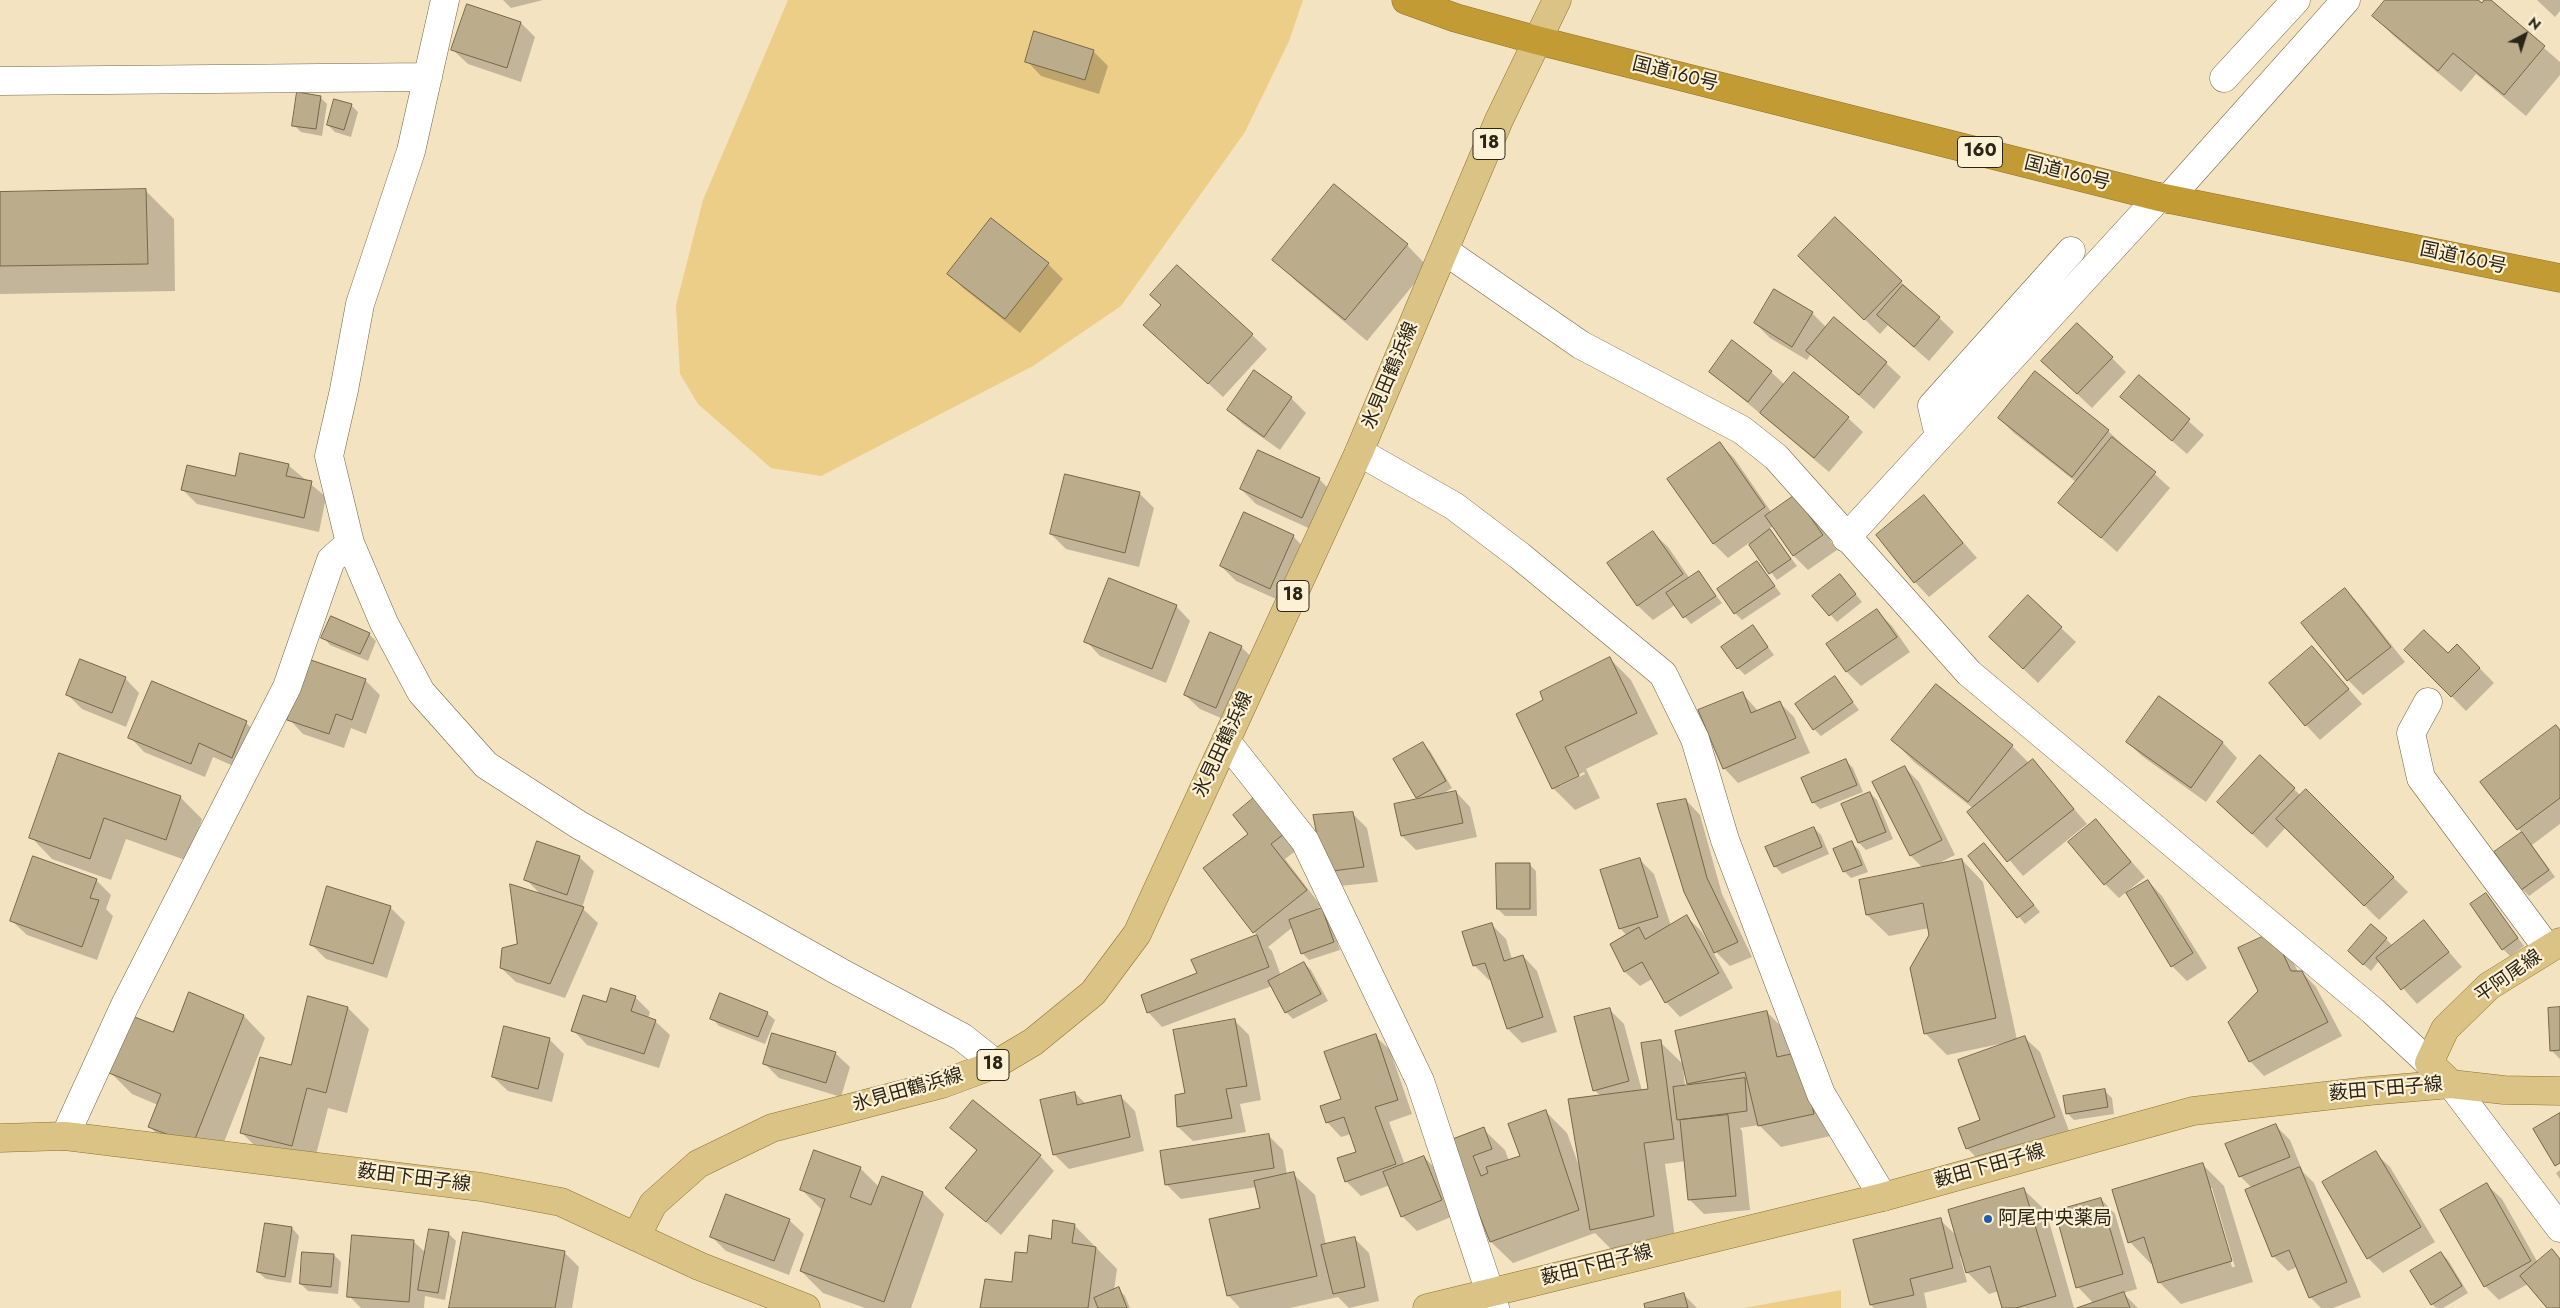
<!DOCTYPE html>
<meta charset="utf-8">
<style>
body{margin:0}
#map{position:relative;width:2560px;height:1308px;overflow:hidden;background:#f3e3c1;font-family:Jost,sans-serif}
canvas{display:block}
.north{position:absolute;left:2500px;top:10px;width:50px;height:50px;-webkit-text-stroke:4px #fdf1d5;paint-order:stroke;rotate:40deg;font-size:14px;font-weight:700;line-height:20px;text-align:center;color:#2b2518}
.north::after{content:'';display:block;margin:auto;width:18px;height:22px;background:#2b2518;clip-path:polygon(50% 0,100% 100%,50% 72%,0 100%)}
</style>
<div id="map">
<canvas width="2560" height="1308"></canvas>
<div class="north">N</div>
</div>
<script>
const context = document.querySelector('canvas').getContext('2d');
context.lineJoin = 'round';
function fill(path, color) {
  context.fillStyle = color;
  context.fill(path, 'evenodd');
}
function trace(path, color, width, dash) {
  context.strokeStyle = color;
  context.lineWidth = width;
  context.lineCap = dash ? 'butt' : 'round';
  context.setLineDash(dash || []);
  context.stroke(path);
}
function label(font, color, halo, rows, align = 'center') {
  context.font = font + ' Jost,"Noto Sans JP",sans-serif';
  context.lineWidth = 4.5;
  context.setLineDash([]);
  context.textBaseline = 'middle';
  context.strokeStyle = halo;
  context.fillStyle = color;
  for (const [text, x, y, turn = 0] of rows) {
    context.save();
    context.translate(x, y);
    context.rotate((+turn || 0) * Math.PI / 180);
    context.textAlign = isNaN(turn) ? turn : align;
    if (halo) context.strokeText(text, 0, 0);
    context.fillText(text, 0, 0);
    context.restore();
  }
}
fill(new Path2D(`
 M788,0H1303L1289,41L1245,132L1121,306L1033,366L821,476L771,468L698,404L680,374L676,305L703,200Z
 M1841,1290V1308H1744Z`), '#edce89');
fill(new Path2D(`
 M503,0H543L511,8Z
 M2386,0H2476L2482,5L2489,0L2560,62V75L2526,116L2476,74L2461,92L2395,37L2373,16Z
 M2537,0H2560V11L2555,17Z
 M521,23L535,37L521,82L468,64L453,50Z
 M1093,51L1108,66L1099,94L1041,76L1027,61Z
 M320,97L327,104L322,136L301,132L294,125Z
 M351,105L358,112L351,137L335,132L328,125Z
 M146,191L174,219L175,291L0,294V193Z
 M1407,245L1428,267L1367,341L1296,281L1274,260Z
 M1048,264L1063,279L1020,333L963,288L949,274Z
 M1814,271L1901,282L1954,332L1929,361L1888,325L1880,334Z
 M1162,305L1252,335L1267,349L1223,397L1145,325Z
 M1812,313L1827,328L1886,363L1901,377L1874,409L1811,354L1807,360L1770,338L1755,323Z
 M2112,358L2126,372L2092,408L2057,375Z
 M1254,372L1291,398L1306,413L1280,450L1243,424L1228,410Z
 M1711,372H1771L1785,385L1848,418L1863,432L1829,472Z
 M2035,373L2108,431L2170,488L2117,552L2060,502L2076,482L2014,433L1999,418Z
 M2139,377L2204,435L2187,454L2122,397Z
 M1720,444L1734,458L1772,513L1810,511L1837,550L1808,570L1793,555L1773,526L1769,529L1797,566L1777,580L1749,543L1728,558L1713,543Z
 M288,465L326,497L319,532L197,504L182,489Z
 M1319,479L1334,494L1317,532L1256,504L1241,489Z
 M1139,493L1154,508L1139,567L1066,549L1051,534Z
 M1924,497L1977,558L1929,597L1915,582Z
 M1653,533L1668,547L1690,579L1698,573L1722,603L1691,624L1675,605L1653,620L1638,606L1608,564Z
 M1293,536L1307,551L1285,603L1236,581L1221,566Z
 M1757,563L1781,594L1742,620L1735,613Z
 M1846,582L1862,602L1837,622L1814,596Z
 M2345,589L2359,604L2405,662L2363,695L2348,680L2302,623Z
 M2028,597L2076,642L2038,683L2005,651Z
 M1176,606L1190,621L1166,683L1100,656L1086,641Z
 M1877,611L1892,626L1910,652L1861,686L1847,672Z
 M1753,627L1774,655L1745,675L1738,668Z
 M369,634L376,641L368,661L330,645L323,637Z
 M2457,645L2494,683L2466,711L2406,650L2448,655Z
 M1241,647L1256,661L1230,722L1200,709L1185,695Z
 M2312,648L2362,704L2320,740L2306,725Z
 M1610,659L1631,680L1658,734L1586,769L1600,798L1575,810L1553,788L1545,701ZM1584,772L1585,774L1560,786V784Z
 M125,678L139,693L126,727L82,709L68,695Z
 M1835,678L1859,710L1821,736L1814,729Z
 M365,680L380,695L366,734L351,728L344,748L303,734L289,719Z
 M1936,686L2012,746L2030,764L2033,761L2087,824L2023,876L1969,812L1974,809L1914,762L1893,740Z
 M1742,693L1759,712L1780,703L1794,717L1810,753L1738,783L1724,768Z
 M2160,697L2223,743L2237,758L2206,802L2142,756L2127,742Z
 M246,723L261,737L247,772L213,757L205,777L144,752L130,737Z
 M2560,730V824L2532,845L2555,877L2529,896L2522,889V833L2482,782Z
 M1423,744L1430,751L1452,788L1441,795L1456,792L1470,807L1477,837L1416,850L1402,836L1420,800L1417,797Z
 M59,755L181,798L202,819L188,861L126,839L111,880L52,859L31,837Z
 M1846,761L1853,768L1863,792L1820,809L1813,802Z
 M1905,768L1919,782L1955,855L1937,864L1962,860L1983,882L2017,1040L2025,1038L2040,1052L2069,1131L1982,1163L1967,1148L1982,1120L2009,1042L1947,1055L1925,1033L1930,935L1929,928L1889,936L1867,915L1860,881L1923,868L1911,856Z
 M2294,789L2301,796L2306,791L2408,892L2379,920L2286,827L2267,848L2218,802Z
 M1870,793L1877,800L1893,839L1866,850L1859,843L1843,805Z
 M1255,798L1298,849L1285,859L1321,906L1313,912L1321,909L1328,916L1340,950L1309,960L1302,953L1293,927L1268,947L1272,951L1281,976L1304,963L1311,970L1328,1001L1293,1019L1286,1012L1272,986L1162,1027L1148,1012L1198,974L1193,960L1258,936L1254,932L1250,834Z
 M1686,800L1700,815L1722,894L1752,957L1730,966L1715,951Z
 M1352,813L1367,828L1378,882L1340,886L1326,871Z
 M2096,821L2145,877L2119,898L2105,884Z
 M1814,828L1821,835L1829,854L1782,874L1775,866Z
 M1852,843L1859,850L1868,872L1851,878L1844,871Z
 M1984,844L2040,912L2025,924L1969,856Z
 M579,857L594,871L582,908L598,923L565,998L516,982L501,968L519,945L541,895L526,879Z
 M1639,859L1654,874L1671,926L1687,917L1702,932L1733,988L1680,1017L1666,1002L1652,979L1640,986L1625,972L1612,945L1627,936L1620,928Z
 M1529,864L1536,871L1537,916H1505L1498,909Z
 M96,880L111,895L106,909L113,916L97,960L27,935L12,921Z
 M2148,881L2162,896L2207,968L2187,981L2172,966Z
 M2486,895L2524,946L2510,956L2503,949Z
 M390,907L405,922L387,978L326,959L311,944Z
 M2423,922L2462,967L2417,1004L2379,961L2371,971L2356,958L2386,939L2393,946Z
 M1491,924L1506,939L1512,959L1523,956L1537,971L1557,1032L1522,1043L1508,1029L1492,979L1489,980L1474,965Z
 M2240,948H2287L2298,972H2302L2316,987L2342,1036L2264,1076L2250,1061L2260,991Z
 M190,994L244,1016L265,1038L215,1165L171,1148L150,1127L158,1105L132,1094L110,1072L174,1034Z
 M635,997L650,1012L648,1018L655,1021L670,1035L659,1068L587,1045L573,1030L607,1004Z
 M348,1008L369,1029L347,1113L328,1108L313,1167L263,1154L242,1133L292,1066Z
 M2560,1008V1059L2551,1050Z
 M1609,1009L1624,1024L1642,1091L1649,1090L1660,1042L1684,1065L1767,1012L1788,1034L1835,1135L1781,1147L1759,1125L1740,1128L1742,1131L1750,1210L1704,1214L1690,1200L1686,1161L1665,1164L1675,1238L1613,1251L1595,1233L1513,1263L1491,1242L1452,1140L1483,1129L1505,1150L1509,1161L1522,1157L1545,1111L1567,1133L1582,1174L1601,1096L1594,1090ZM1683,1068H1685L1690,1086H1685Z
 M767,1013L775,1020L765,1044L719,1026L712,1018Z
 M1234,1020L1249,1035L1261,1100L1240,1104L1246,1132L1193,1141L1178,1127L1187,1094Z
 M1375,1036L1390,1050L1412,1114L1389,1122L1405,1165L1424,1157L1439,1172L1456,1215L1417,1231L1402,1216L1390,1185L1361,1196L1346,1181L1357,1153L1351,1134L1341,1137L1327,1122L1342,1100Z
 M549,1039L564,1054L552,1102L508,1091L493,1077Z
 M835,1053L850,1067L841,1097L779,1078L764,1063Z
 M2105,1091L2112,1098L2114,1114L2074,1120L2067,1113Z
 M1075,1093L1086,1104L1120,1096L1135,1111L1144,1151L1069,1169L1054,1154Z
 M2275,1125L2290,1140L2303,1172L2314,1183L2361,1297L2333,1308H2321L2310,1297L2297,1267L2288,1271L2273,1256L2252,1188L2240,1176Z
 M952,1128L1040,1156L1054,1171L1001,1235L947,1188L977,1151Z
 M1268,1135L1283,1150L1287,1175L1293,1174L1315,1195L1326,1245L1354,1238L1369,1253L1379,1301L1349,1308L1338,1297L1290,1308H1240L1228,1295L1262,1208L1257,1187L1181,1199L1166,1184Z
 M2375,1153L2390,1167L2435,1242L2383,1273L2368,1258Z
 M2202,1164L2224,1186L2253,1282L2181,1304L2159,1282L2153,1263L2151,1264L2130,1242ZM2209,1188H2212L2235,1267H2232Z
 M860,1168L879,1187L923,1193L944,1214L911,1308H865L823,1293L801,1271L823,1211L801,1189Z
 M2560,1170V1179L2556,1173Z
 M2487,1185L2502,1199L2538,1263L2552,1251L2560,1259V1308H2548L2528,1284L2499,1300L2485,1286Z
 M2024,1190L2046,1211L2074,1308H2004L1999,1291L1989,1294L1967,1272L1963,1256L1960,1257L1967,1282L1924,1293L1927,1308H1874L1871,1305L1855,1241L1940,1220L1957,1236Z
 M2101,1199L2115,1214L2137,1289L2123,1293L2138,1308H2081L2094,1304L2078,1287Z
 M789,1220L804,1234L789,1275L726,1251L711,1236Z
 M1074,1225L1117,1269L1114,1290L1118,1289L1125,1296L1130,1308H982L1013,1283L1028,1255Z
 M292,1228L299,1236L291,1283L266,1279L258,1272Z
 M449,1234L456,1241L445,1300L425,1296L424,1308H361L349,1296L413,1241L426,1253Z
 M564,1252L579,1267L572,1308H450Z
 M2441,1253L2448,1260L2468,1293L2443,1308H2436L2432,1304Z
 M334,1255L341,1262L338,1294L308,1291L301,1284Z
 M1684,1295L1697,1308H1646Z`), '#0003');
const building = new Path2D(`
 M2385,0H2478L2482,3L2484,0H2491L2545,46L2504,95L2453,53L2438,71L2372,16Z
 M467,4L521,22L507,68L451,50Z
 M1034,31L1094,50L1085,80L1025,62Z
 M297,92L321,96L316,129L292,126Z
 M334,99L352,104L344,130L327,125Z
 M1334,184L1408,244L1345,320L1272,260Z
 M146,189L148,264L0,266V192Z
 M1835,217L1902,281L1864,320L1798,256Z
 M991,218L1049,263L1005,319L947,274Z
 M1177,265L1253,334L1208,384L1143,325L1161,305L1150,295Z
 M1903,285L1940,317L1914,347L1877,315Z
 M1774,289L1813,312L1792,347L1754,323Z
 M1834,317L1887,362L1859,395L1806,351Z
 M2077,323L2113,357L2077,394L2041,361Z
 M1732,340L1772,371L1748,402L1709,372Z
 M1254,370L1292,397L1264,437L1227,410Z
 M2035,371L2109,430L2072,477L1998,418Z
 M1794,372L1849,417L1814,458L1760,413Z
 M2139,375L2190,419L2172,441L2120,397Z
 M2112,437L2156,472L2101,538L2058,503Z
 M1720,442L1765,507L1713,544L1667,479Z
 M1258,450L1320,478L1302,518L1240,489Z
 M240,453L289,464L286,476L312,481L304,518L181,490L187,465L235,476Z
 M1065,474L1140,492L1125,553L1050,534Z
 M1795,495L1823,535L1793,556L1765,516Z
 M1924,495L1963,543L1914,583L1876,535Z
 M1244,512L1294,535L1270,589L1220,566Z
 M1770,529L1791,559L1769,574L1749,545Z
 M1653,531L1683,574L1637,606L1607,563Z
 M1757,561L1775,586L1734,614L1717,589Z
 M1699,571L1716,596L1683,618L1666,593Z
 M1840,574L1856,594L1829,616L1812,596Z
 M1109,578L1177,605L1152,669L1084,642Z
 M2345,588L2391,647L2347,681L2301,623Z
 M2028,595L2062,627L2023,669L1989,637Z
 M1877,609L1897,637L1846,672L1826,644Z
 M331,616L370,633L360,654L321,638Z
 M1753,625L1768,647L1737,669L1721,647Z
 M2424,630L2448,653L2457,644L2480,668L2451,697L2404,650Z
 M1210,632L1242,646L1216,708L1184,695Z
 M2312,646L2349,689L2305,726L2269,683Z
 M1610,657L1637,713L1565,747L1579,776L1552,789L1516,714L1543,700L1540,692Z
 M80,659L126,677L112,713L66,695Z
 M308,659L366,679L352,720L336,714L329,734L287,720Z
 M1835,676L1853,702L1813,730L1795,704Z
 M152,681L247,721L232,758L199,743L191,764L128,738Z
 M1936,684L2013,745L1968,802L1891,740Z
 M1743,692L1751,713L1780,701L1796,738L1723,769L1698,710Z
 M2159,696L2223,742L2191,788L2126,742Z
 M2556,725L2560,730V798L2517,830L2480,782Z
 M1423,742L1446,781L1416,798L1393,759Z
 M59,753L181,796L166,840L104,818L90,859L29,838Z
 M2260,755L2295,788L2252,834L2217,802Z
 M1846,759L1857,785L1812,803L1801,778Z
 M2033,759L2074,809L2007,862L1967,812Z
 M1905,766L1942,840L1910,856L1872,782Z
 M2306,789L2394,877L2364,906L2276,819Z
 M1456,791L1463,823L1401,836L1394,804Z
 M1870,792L1886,832L1858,843L1841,804Z
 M1256,796L1284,834L1271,844L1307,890L1253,933L1203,868L1248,834L1233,815Z
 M1686,799L1707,878L1738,942L1714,953L1684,892L1657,804Z
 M1353,812L1364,867L1324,872L1313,815Z
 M2096,819L2131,862L2104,885L2068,842Z
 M1814,827L1822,847L1774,867L1765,847Z
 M2522,832L2549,870L2521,890L2494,852Z
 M537,841L580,856L567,895L524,880Z
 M1852,841L1862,865L1843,872L1833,849Z
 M1984,843L2034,905L2017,918L1968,856Z
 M33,856L97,879L90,898L99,900L82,947L10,921Z
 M1640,858L1658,917L1619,929L1600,870Z
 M1962,859L1996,1018L1924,1034L1910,968L1929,935L1923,903L1866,915L1859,880Z
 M1496,863H1530V909H1497Z
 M2148,880L2193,953L2171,967L2126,893Z
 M510,884L584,907L550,984L500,968L502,948L517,944Z
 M327,886L391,906L373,964L310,945Z
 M2486,893L2518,938L2502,950L2470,904Z
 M1322,908L1334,942L1301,954L1289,920Z
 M1687,915L1719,973L1665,1003L1642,962L1624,972L1610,944L1639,927L1645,939Z
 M2424,920L2449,952L2401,990L2376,958Z
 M1492,923L1504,961L1523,955L1543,1017L1507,1029L1485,963L1473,966L1462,932Z
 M2371,924L2387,938L2363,965L2348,951Z
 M2273,932L2291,971H2302L2328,1022L2249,1062L2228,1022L2258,991L2238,948Z
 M1257,935L1269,967L1147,1013L1141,995L1197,973L1191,960Z
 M1304,962L1321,994L1285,1013L1268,981Z
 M611,988L636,996L631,1011L656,1020L644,1054L571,1031L583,995L606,1002Z
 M189,992L244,1015L193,1144L148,1127L161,1094L109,1073L132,1016L173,1032Z
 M720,993L768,1012L758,1037L710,1019Z
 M308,996L348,1007L326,1093L307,1088L292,1146L240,1133L260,1057L291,1065Z
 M2560,1007V1050L2550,1051L2548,1008Z
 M1610,1008L1629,1081L1593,1091L1574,1017Z
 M1767,1011L1777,1057L1800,1052L1814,1114L1758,1126L1745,1072L1687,1084L1675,1031Z
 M1235,1019L1247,1086L1226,1089L1232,1118L1177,1127L1175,1095L1185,1093L1173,1030Z
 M504,1026L550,1038L538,1089L492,1077Z
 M772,1033L836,1052L826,1083L763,1064Z
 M1376,1034L1398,1100L1375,1107L1396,1164L1345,1182L1337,1158L1356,1152L1344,1117L1326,1123L1320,1106L1341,1099L1324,1052Z
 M2025,1036L2055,1117L1966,1149L1958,1128L1980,1120L1958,1060Z
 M1661,1040L1674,1139L1644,1143L1654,1216L1590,1230L1568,1099L1648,1089L1641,1043Z
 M1745,1078L1747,1111L1677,1120L1673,1087Z
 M2105,1089L2108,1107L2066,1114L2063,1096Z
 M1075,1092L1077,1105L1121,1095L1130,1137L1053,1155L1040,1100Z
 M973,1100L1041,1155L986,1222L945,1188L977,1150L950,1128Z
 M1546,1110L1579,1210L1490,1242L1450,1140L1484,1127L1492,1149L1473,1156L1481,1176L1488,1173L1486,1167L1520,1156L1508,1124Z
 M2560,1113V1163L2555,1166L2533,1129Z
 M1728,1115L1736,1196L1688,1200L1680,1120Z
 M2276,1124L2290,1157L2239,1177L2225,1144Z
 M1269,1134L1274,1168L1165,1185L1160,1151Z
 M814,1150L861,1167L850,1197L871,1205L882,1176L923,1192L884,1302L800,1271L825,1199L800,1190Z
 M2376,1151L2421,1227L2367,1259L2322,1182Z
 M1424,1156L1442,1200L1401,1217L1383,1172Z
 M2203,1163L2232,1261L2158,1283L2144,1237L2128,1243L2112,1190Z
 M2300,1167L2347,1282L2309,1298L2289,1250L2272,1257L2245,1190Z
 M1294,1172L1317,1276L1227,1296L1209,1219L1260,1208L1254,1181Z
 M2487,1183L2531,1261L2484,1287L2440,1210Z
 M2024,1188L2056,1296L2016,1308H2002L1990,1266L1966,1273L1948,1210Z
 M726,1194L790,1219L774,1261L710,1237Z
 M2101,1198L2123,1274L2076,1288L2055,1211Z
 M1941,1218L1953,1268L1910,1279L1914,1295L1870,1305L1853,1240Z
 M1053,1220L1075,1224L1072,1243L1096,1247L1088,1308H980L985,1279L1012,1282L1015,1252L1027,1253L1029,1235L1051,1239Z
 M265,1223L292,1227L285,1277L257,1272Z
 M429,1229L449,1232L438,1293L418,1290Z
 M463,1232L565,1251L555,1308H449Z
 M352,1235L414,1240L409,1302L347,1297Z
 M1355,1237L1365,1287L1333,1294L1321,1245Z
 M2552,1249L2560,1259V1308H2547L2520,1276Z
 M302,1252L334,1254L331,1287L300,1284Z
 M2441,1252L2462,1286L2431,1305L2410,1271Z
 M1119,1287L1127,1308H1098L1094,1298Z
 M2124,1292L2130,1308H2077Z
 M1684,1293L1688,1308H1645L1644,1304Z`);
fill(building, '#bbac8b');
trace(building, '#746647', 1);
const minor = new Path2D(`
 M2224,78L2296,0
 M0,81L428,77
 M2168,199L2346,0
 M1445,251L1581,345L1742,430L1776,457L1969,673L2373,1011L2429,1063
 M1939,436L1932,406L2071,251
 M1359,452L1454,506L1520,556L1663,674L1695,739L1725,840L1821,1094L1883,1197
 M1846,538L2159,197
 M350,543L384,623L421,692L486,765L579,825L840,972L962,1037L996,1064
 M2428,702L2411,733L2421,778L2548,949
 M1226,741L1305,841L1420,1081L1495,1308
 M2451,1084L2560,1228
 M65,1136L125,1005L287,687L331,560L350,543L329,456L344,390L360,304L411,151L445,0`);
const major = new Path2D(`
 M2451,1084L2429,1063L2445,1029L2489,986L2560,942
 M0,1138L65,1136L481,1187L561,1202L699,1266L806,1308
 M636,1237L653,1204L698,1164L772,1128L942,1084L996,1064L1033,1042L1093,993L1137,934L1359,452L1499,120L1557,0
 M1427,1308L1883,1197L2193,1111L2369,1091L2451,1084L2504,1090L2560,1091`);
const highway = new Path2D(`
 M1406,0L1456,18L1536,40L2159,197L2560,278`);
trace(minor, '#736647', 29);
trace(major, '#8e722b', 29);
trace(highway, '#8e722b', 29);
trace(minor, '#fff', 28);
trace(major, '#dbc386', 28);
trace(highway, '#c39b35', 28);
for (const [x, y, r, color] of [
 [1988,1219,5,"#205bac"]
]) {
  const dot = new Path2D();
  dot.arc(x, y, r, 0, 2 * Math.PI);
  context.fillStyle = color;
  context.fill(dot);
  trace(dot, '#fdf1d5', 2);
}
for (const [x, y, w] of [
 [1489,144,32],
 [1980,152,45],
 [1293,596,32],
 [993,1065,32]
]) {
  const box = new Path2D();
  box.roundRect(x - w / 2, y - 15.5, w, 31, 4);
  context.fillStyle = '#fdf1d5';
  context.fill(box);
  trace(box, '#2b2518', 1);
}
label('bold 18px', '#2b2518', null, [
 ["18",1489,144],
 ["160",1980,152],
 ["18",1293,596],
 ["18",993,1065]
]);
label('19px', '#2b2518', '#fdf1d5', [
 ["国道160号",1675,75,14],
 ["国道160号",2067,174,14],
 ["国道160号",2463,259,12],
 ["氷見田鶴浜線",1391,376,-67],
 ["氷見田鶴浜線",1224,745,-65],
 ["平阿尾線",2509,977,-35],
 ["薮田下田子線",2386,1090,-5],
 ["氷見田鶴浜線",908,1091,-16],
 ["薮田下田子線",1990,1167,-16],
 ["薮田下田子線",414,1179,7],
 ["薮田下田子線",1597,1266,-14]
]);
label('19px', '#2b2518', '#fdf1d5', [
 ["阿尾中央薬局",1998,1219]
], 'left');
</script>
